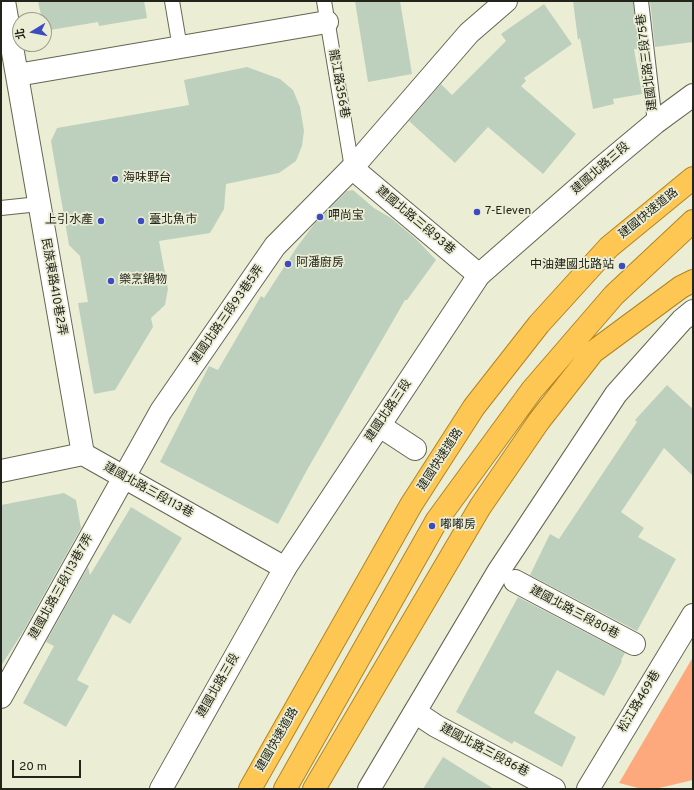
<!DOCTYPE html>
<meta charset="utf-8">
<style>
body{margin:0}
#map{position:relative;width:694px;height:790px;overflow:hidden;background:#ebeed5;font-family:Overpass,"Noto Sans TC",sans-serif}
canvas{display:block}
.frame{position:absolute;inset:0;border:2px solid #23241b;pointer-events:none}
.north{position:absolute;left:12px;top:12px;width:40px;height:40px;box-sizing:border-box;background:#ebeed5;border:1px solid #9b9d8b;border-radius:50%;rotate:260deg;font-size:11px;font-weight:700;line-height:16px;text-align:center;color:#23241b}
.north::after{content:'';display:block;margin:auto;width:14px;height:18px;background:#3c4bbf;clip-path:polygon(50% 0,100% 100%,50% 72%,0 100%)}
.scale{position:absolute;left:12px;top:760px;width:69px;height:18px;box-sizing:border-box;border:2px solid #23241b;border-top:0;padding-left:5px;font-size:12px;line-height:14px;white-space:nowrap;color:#23241b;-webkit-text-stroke:3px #ebeed5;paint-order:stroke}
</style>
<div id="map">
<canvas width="694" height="790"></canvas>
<div class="frame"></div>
<div class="north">北</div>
<div class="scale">20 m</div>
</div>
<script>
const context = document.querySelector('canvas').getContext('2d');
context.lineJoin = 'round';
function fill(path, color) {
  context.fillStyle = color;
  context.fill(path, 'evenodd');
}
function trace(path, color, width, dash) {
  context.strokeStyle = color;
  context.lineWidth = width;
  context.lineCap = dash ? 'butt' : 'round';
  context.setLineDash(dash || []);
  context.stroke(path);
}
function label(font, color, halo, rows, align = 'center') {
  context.font = font + ' Overpass,"Noto Sans TC",sans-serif';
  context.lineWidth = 3.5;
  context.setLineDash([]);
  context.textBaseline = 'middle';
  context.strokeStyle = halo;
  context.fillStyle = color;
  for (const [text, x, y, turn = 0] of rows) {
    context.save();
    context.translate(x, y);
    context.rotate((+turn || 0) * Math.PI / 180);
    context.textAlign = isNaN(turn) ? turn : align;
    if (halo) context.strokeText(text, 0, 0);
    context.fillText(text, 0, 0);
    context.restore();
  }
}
fill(new Path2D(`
 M693,657V780L655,789H642L619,783Z`), '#fda97d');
fill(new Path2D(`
 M38,1H144L147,18L99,26L98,22L44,31V20H42Z
 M355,1H400L412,74L368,82Z
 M573,1H633L638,49H634L642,94L613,99L614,104L593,109L580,38L578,40Z
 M650,1H693V42L655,47Z
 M544,4L572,44L524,78L526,81L521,86L576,134L543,174L488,127L455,163L409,121L441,84L452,95L506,41L501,34Z
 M247,67L280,79L293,90L300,107L304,131L302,146L296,161L279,173L226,184L224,209L210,233L159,241L168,289L165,305L151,318L153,327L115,390L94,394L78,303L88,302L80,256L69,245L51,141L57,128L189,105L184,80Z
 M353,190L374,208L391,218L416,239L436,260L407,300H405L307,470L278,524L160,462L209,366L218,370L261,296L264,298L297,247L315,223L347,191Z
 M667,385L693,409V476L664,448L621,512L644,528L638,537L676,559L637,631L530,575L550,534L559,539L637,422L635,420Z
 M64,493L76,500L81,528L24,630L1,666V505Z
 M131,507L182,538L130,624L113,614L77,680L89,686L66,727L23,703L54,646L46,642L88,567L90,575Z
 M518,597L625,653L621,660L622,661L604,696L557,670L534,713L576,737L562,767L514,741L512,744L456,712Z
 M443,757L494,789H423Z`), '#bdd0bd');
const service = new Path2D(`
 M172,1L180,48
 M324,1L352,168
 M641,1L655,123
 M1,208L39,204`);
const minor = new Path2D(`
 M4,1L83,454
 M17,75L327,22
 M352,168L479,275
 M380,426L415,449
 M1,471L83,454L285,568
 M515,581L634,644
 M1,697L161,411L275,246L352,168L469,33L506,1
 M415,712L436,726L554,789
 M588,789L693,615`);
const tertiary = new Path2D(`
 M161,789L285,568L479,275L600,169L655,123L693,95
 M369,789L498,572L616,394L682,320L693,311`);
const trunk = new Path2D(`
 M250,789L411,505L474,407L539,324L609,247L693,178
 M285,789L437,520L532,390L614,295L693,221
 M314,789L480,507L539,421L593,352L681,287L693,281`);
trace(service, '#646651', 16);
trace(minor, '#646651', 24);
trace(tertiary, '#646651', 24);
trace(trunk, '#b18523', 24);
trace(service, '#fff', 14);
trace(minor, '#fff', 22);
trace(tertiary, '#fff', 22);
trace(trunk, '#fec753', 22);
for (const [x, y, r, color] of [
 [115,179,4,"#3c4bbf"],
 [477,212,4,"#3c4bbf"],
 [320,217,4,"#3c4bbf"],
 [101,221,4,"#3c4bbf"],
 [141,221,4,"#3c4bbf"],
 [288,264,4,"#3c4bbf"],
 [622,266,4,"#3c4bbf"],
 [111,281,4,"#3c4bbf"],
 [432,526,4,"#3c4bbf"]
]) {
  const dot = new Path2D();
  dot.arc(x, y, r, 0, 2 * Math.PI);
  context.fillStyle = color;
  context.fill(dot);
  trace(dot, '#ebeed5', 1.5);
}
label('12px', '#23241b', '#ebeed5', [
 ["建國北路三段75巷",648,62,-97],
 ["龍江路356巷",338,84,80],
 ["建國北路三段",601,169,-41],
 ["建國快速道路",649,214,-39],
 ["建國北路三段93巷",415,221,40],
 ["民族東路410巷2弄",53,287,80],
 ["建國北路三段93巷5弄",228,315,-55],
 ["建國北路三段",389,411,-56],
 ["建國快速道路",441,460,-57],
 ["建國北路三段113巷",148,491,29],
 ["建國北路三段113巷7弄",62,587,-61],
 ["建國北路三段80巷",574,613,28],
 ["建國北路三段",219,686,-60],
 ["松江路469巷",640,702,-59],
 ["建國快速道路",278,740,-60],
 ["建國北路三段86巷",484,751,28]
]);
label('12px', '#23241b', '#ebeed5', [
 ["海味野台",123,179],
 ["7-Eleven",485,212],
 ["呷尚宝",328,217],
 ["上引水產",93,221,"right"],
 ["臺北魚市",149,221],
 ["阿潘廚房",296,264],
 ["中油建國北路站",614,266,"right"],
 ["樂烹鍋物",119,281],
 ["嘟嘟房",440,526]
], 'left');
</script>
